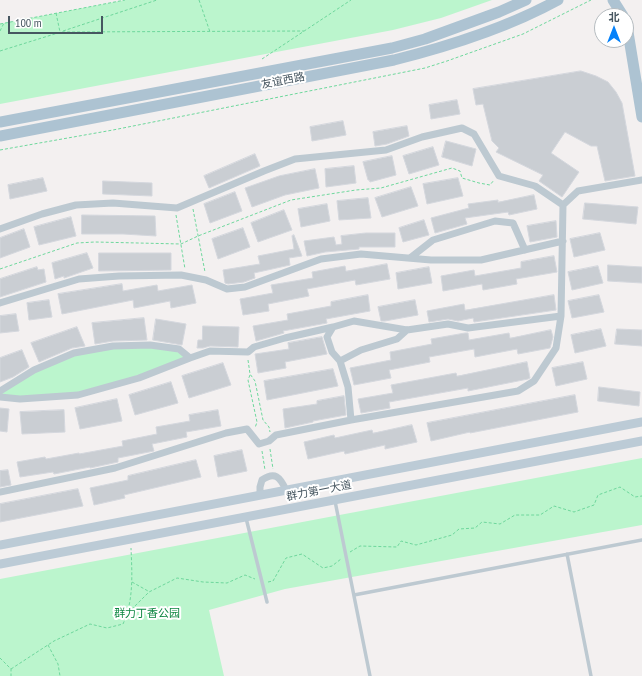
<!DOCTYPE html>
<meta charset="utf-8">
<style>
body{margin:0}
#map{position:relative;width:642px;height:676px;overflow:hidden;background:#f3f0f0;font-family:"PT Sans Narrow","Noto Sans SC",sans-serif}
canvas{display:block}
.north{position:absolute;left:594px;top:8px;width:40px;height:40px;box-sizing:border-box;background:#fff;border:1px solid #b5bbbf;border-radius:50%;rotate:0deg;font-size:11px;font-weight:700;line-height:16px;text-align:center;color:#465660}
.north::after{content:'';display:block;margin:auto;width:14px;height:18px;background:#0481fa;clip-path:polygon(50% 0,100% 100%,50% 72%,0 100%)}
.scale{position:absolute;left:8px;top:16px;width:95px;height:18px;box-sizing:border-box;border:2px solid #465660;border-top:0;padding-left:5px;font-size:12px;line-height:14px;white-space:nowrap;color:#465660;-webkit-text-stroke:3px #fff;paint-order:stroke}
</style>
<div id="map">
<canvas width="642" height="676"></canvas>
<div class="north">北</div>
<div class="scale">100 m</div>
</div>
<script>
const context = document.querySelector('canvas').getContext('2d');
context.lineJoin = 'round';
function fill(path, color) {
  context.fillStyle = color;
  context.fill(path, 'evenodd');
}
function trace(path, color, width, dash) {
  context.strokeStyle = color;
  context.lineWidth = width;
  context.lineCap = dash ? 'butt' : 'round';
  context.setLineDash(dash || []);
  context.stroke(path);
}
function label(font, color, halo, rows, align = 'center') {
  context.font = font + ' "PT Sans Narrow","Noto Sans SC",sans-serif';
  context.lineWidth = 4;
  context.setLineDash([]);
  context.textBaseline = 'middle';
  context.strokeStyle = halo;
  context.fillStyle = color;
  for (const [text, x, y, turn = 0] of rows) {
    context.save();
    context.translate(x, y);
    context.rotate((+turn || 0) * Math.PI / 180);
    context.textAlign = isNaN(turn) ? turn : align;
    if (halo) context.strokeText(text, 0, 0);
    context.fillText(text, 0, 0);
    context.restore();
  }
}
fill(new Path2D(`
 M125,0H492L441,18L393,30L0,104V24Z
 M113,346L179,349L190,358L78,395L0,397L3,388L74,353Z
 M642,458V525L285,589L209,610L224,676H0V579Z`), '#bbf5cd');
const building = new Path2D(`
 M581,71L596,76L608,82L616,92L622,103L635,176L605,181L597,146H591L565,132L551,153L579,172L562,197L539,181L543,175L496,152L499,148L492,141L483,104L476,105L473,89Z
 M457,100L460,114L431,119L429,105Z
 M343,121L346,135L312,141L310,127Z
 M407,126L409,136L387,144L375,146L373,132Z
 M446,141L476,149L472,166L442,157Z
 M433,147L439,165L409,174L403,156Z
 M255,154L260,166L209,188L204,176Z
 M392,156L396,175L370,182L369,180H368L363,162Z
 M354,166L356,183L326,187L325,169Z
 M315,169L319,188L285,195L252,207L245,188L279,176Z
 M43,178L47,191L10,199L8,185Z
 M458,178L463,196L427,204L423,184Z
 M103,181L152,183V196L103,194Z
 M411,187L418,206L382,217L375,198Z
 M235,192L242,211L210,223L204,204Z
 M534,195L537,209L509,215L508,212L465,218L467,224L435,233L431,218L469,208L468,204L498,200V202Z
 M368,198L371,218L339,220L337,201Z
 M585,203L638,207L636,224L583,219Z
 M327,204L330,221L301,227L298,209Z
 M284,210L292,230L258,242L251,223Z
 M82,215L155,216L156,236L123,234H82Z
 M71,217L76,236L39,245L34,227Z
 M424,220L429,235L403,242L399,228Z
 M556,221L557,237L530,242L527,226Z
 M243,228L250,247L218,259L212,239Z
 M24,229L30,247L0,258V238Z
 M366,233H395V247H359V249L325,252L307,256L304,241L334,237L336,245L342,244L341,236Z
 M600,233L605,250L574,257L570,239Z
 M294,235L302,256L289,258L290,265L254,273L255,278L244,282L228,284L225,283L223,270L260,264L258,256L294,249L292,236Z
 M87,253L93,268L64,278V276L55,279L52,263Z
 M99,253H171V270L99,271Z
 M554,256L557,272L516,279L517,284L483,290L482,284L443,291L441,276L474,270L475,276L521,268V262Z
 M387,264L390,279L356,285L355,280L307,289L309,296L268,304L269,311L243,315L240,299L273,293L271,285L313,278L312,272L345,266L346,271Z
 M608,265L642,267V283L608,281Z
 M598,266L603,283L572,290L568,272Z
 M37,267L38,270L44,269L46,282L0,297V279Z
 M429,267L432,283L398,289L396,273Z
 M122,284L123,291L157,285L158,291L192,285L196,303L171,308L170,301L134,308L133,300L62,314L58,294Z
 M368,295L370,311L326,319L327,323L283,331L284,333L256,341L253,326L288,320L287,314L331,306V302Z
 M554,295L556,310L474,322L473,318L458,321L448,319L429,322L427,311L464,304L465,310Z
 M599,295L604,312L572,318L568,301Z
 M49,300L52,317L29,320L27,303Z
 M415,300L418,315L385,321H381L378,307Z
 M16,314L19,331L0,333V316Z
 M144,318L147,340L113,341L95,344L92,323Z
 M156,319L186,324L182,345L153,340Z
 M203,326L239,327L238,347L210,346L203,348H197L198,340H202Z
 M77,327L85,346L72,348L39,362L31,343Z
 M601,329L606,346L575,353L571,335Z
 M617,329L642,330V346L615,344Z
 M551,330L553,337L550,348L518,354L517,349L475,357L474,349L429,357L430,362L389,370L391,378L354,385L350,368L391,360L390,352L432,344L431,339L465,333H468L469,340L509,333L510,338Z
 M322,337L327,354L285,362L286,368L258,373L255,354L289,349L288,343Z
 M22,350L29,367L13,377L0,382V358Z
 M527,362L530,378L528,379L468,391V388L389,402L390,408L361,413L358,399L393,393L391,385L456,373L457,376Z
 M583,362L587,379L556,386L552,368Z
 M223,363L231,385L189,398L182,376Z
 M333,369L338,386L267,400L264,381Z
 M171,382L178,403L135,415L129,395Z
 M599,387L640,392L639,406L598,401Z
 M575,395L578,412L470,433V432L431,441L427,423Z
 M344,396L346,415L313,421V422L285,428L283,409L317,404V401Z
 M117,399L122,421L80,429L75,408Z
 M0,408L9,409L7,432L0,431Z
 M64,410L65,432L22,434L20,412Z
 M218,410L221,426L186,432L187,437L152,444L154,451L118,458V462L90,468V467L54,474L53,472L20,477L17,462L45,457L46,459L79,453V454L123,446L122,441L157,434L156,427L190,421L189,415Z
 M412,425L417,442L385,449V445L345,454L344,451L308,459L304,442L334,435L335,438L372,430L373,433Z
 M242,450L247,471L218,477L214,456Z
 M196,460L201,477L124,495L125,498L94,505L90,488L128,480V476Z
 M8,470L11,485L0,487V471Z
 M78,489L83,506L0,522V504Z`);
fill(building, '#caced3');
trace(building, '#d4d7dd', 1);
trace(new Path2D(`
 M199,0L210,32
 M56,13L60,32
 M0,24L125,0
 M0,31L4,23
 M63,31L157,0
 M0,51L61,32L304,31
 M262,59L351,0
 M0,150L113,130L425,68L447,61L523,34L591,0
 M193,209L205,272
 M176,215L185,269
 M0,269L77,243L95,242L181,244L198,236L291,200L356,190L381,188L452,168L460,171L462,178L479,183L490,185L494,180
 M248,360L250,374L255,381L263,420L269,427L270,432
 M250,375L248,380L257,422L255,428
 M270,449L273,469
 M262,451L265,470
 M350,552L360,546L397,547L401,541L416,545L452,535L459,529L475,528L482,522L500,524L515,515H540L554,506L574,512L594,505L598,495L620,487L635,497L642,496
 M132,582L148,591
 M268,582L273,581L286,558L302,554L323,568L332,566L341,559
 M128,613L149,592L177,578L203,582L227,583L245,575L255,579
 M48,645L58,664L60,676
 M0,658L11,669V676
 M11,669L54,641L90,624L107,628L123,624C134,600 132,573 131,548`), '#6ed79c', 1, [3, 2]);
trace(new Path2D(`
 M335,501L370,676
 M246,518L267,602
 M567,554L591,676
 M354,595L642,540`), '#bdc9d1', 3.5);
trace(new Path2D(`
 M0,229L42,214L76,205L113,203L177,208L264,171L295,159L386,150L422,137L462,128L474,134L499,176L535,186L563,205
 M410,258L433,240L495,221L513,223L525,250
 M0,303L79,279L119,276L181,275L206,280L227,289L245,287L321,259L361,254L431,260H481L563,241
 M340,361L361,350L397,339L407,330
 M0,391L34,370L74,353L113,346L150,345L179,349L190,358L210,351L248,352L254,347L285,338L333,327
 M0,397L20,399L78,395L139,378L190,358
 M351,420L348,387L340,361L332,352L327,337L333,327L354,321L407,330L448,324L468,328L561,316
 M0,492L115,468L226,433L247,429L259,444L269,441L276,435L351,420L518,391L534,381L556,348L561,316L563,205L578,191L642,180
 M260,495V487L262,480C275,471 280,477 286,490`), '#bdc9d1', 7);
trace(new Path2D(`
 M0,545L642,422
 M0,564L642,441`), '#bccbd6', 9);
trace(new Path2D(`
 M613,0L623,16
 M626,20L642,117
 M0,122L392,48L425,39L499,12L526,0
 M0,136L394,60C450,46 507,28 558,0`), '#adc3d2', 11);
label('11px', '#465660', '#fff', [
 ["友谊西路",283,81,-11],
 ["群力第一大道",319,491,-11]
]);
label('11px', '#0c8640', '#fff', [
 ["群力丁香公园",147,614]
]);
</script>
